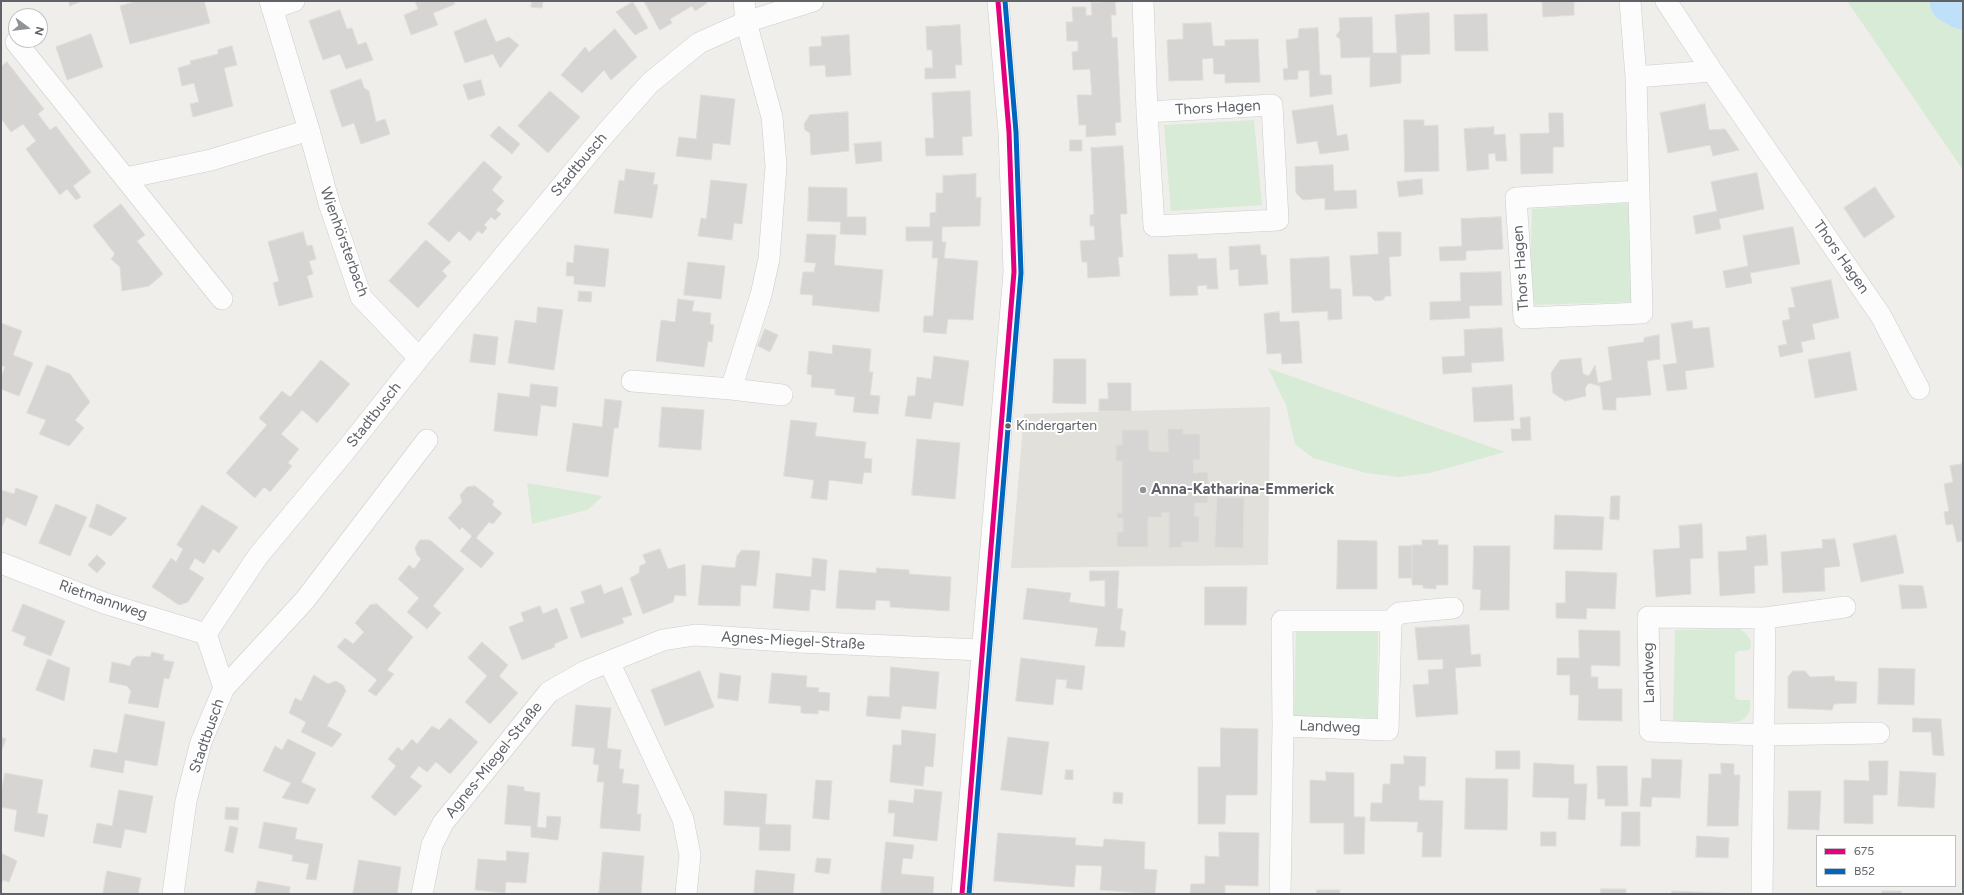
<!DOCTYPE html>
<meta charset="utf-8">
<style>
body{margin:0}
#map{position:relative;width:1964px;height:895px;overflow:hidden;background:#efeeea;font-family:Figtree,sans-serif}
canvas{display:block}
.frame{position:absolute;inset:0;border:2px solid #5f6368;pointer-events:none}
.legend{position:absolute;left:1816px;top:835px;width:140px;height:52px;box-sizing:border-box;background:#fff;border:1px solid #bfc1c3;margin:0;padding:5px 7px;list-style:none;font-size:12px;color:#5f6368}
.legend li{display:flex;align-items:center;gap:8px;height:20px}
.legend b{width:20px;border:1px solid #bfc1c3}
.north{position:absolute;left:8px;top:8px;width:40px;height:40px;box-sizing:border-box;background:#fff;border:1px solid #bfc1c3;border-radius:50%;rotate:105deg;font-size:11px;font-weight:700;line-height:16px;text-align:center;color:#5f6368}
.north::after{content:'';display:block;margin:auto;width:14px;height:18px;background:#919496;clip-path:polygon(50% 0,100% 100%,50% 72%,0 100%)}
</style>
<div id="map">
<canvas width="1964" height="895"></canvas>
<div class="frame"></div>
<ul class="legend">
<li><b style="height:5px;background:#e5007d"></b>675</li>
<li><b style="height:5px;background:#0065bd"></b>B52</li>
</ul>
<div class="north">N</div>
</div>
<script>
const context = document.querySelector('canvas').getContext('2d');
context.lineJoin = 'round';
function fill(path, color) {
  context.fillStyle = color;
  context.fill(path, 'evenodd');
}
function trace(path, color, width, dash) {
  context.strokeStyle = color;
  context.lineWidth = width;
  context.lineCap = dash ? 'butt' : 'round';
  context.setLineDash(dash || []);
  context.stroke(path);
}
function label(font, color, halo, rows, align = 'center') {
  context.font = font + ' Figtree,sans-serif';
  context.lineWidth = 4;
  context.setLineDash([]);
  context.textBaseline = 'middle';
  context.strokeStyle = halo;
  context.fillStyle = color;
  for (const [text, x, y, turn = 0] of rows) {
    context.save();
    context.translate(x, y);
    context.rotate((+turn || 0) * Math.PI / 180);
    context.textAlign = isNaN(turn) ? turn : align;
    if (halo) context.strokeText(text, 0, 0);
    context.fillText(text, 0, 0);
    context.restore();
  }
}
fill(new Path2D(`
 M1270,407L1268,565L1011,568L1024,414Z`), '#e2e0da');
fill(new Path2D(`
 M1847,1H1930L1963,16V170Z
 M1254,120L1262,205L1171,211L1164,125Z
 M1630,203L1632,302L1529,305L1532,209Z
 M1268,368L1505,452L1430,473L1399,477L1366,473L1313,458L1295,444L1286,405Z
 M527,483L603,496L587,510L532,524Z
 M1739,629C1748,634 1753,640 1750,650L1738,651L1735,654V697L1738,700H1750C1751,712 1749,717 1738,722H1673L1675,630Z
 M1378,631L1377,718L1294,716L1296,632Z`), '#d8ebd6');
trace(new Path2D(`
 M1952,1L1963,7`), '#bfe0f9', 45);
const building = new Path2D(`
 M69,1H82L70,6Z
 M138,1H204L210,23L130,44L120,6Z
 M415,1H454L455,4L433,13L438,25L411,35L404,15L418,9Z
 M532,1H543L542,8L531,7Z
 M644,1H706L707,3L695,11L692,6L670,19L672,23L660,30Z
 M1115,1L1116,15H1111L1112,38L1117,37L1121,122L1115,123L1116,135L1086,137V125H1079L1077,95H1092L1090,69L1073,70L1072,52L1078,51V41H1067L1066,22H1073L1072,7H1086V16L1092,15L1091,3Z
 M1552,1H1589L1574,2V15L1543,17L1542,2Z
 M633,2L648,28L635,35L616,12Z
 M340,10L347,29L352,28L358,45L366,42L373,60L346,69L340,54L323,60L309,21Z
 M1429,13L1430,54L1401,55V83L1370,87V57L1341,58L1340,39L1336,36L1340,30L1339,18L1372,17L1373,53H1397L1395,15Z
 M1487,14L1488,51H1455L1454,15Z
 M486,19L496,42L509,37L519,45L500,68L493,54L465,63L454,32Z
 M1211,23L1213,46H1225V40L1258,39L1260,82L1225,83V74H1214L1213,58L1202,59L1203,80L1169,81L1167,40L1183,39V24Z
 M960,25L962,65H955L956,78L925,79V68H933L932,50H927L926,27Z
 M1318,28L1320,75H1331L1332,94L1310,97L1309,70L1298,71V79L1284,80L1283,69L1288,68L1286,40L1298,38L1299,29Z
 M615,29L637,57L611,80L604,70L582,93L561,75L585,47L589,52Z
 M91,34L103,67L67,80L56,47Z
 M849,35L851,75L826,77L825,65L810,66L809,47L822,46L821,37Z
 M232,46L237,65L224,68L233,106L193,117L190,104L199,102L194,83L182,86L178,68L191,64L190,61L218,54V50Z
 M7,62L44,109L38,114L50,130L56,126L91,172L73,186L81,197L76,200L67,189L60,195L26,149L36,141L23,124L11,132L1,118V67Z
 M361,79L364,88L369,91L376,122L385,119L390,134L361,144L354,123L342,127L330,91Z
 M481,80L485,95L468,100L463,85Z
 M550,91L580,117L548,153L518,126Z
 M970,91L972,136L962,137L963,155L926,156L925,138H934L932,93Z
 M701,95L735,99L730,145L713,143L711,160L676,156L679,137L696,139Z
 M1705,104L1709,130L1725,129L1739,150L1713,156L1710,145L1668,153L1660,113Z
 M1333,105L1337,136L1347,134L1349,150L1320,154L1317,141L1297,144L1292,111Z
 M848,112L849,151L811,155L810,133L805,130L804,124L810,115Z
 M1549,113H1563L1564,147H1553V173L1521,174L1520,134L1549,133Z
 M1404,120H1424V126L1438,125L1439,171L1405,172Z
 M499,126L520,144L512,154L490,136Z
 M1494,127V135L1505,134L1507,161H1496L1495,153L1488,154L1489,169L1467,171L1464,129Z
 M1070,140H1082V151H1070Z
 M881,142L882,161L856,164L854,144Z
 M1123,146L1127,214H1120L1123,257H1118L1120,276L1088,278L1087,262H1082L1080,241L1095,240L1094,226H1090V215L1094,214L1091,148Z
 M484,161L502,177L492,190L504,201L496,210L501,214L495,220L491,217L484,225L487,228L482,234L478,231L470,241L459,231L449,242L428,224Z
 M1333,165L1334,191L1356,190L1357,208L1325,210V198L1303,200L1296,193L1295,167Z
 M626,169L655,173L653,184L658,185L652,218L614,213L619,180L624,181Z
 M1757,173L1764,209L1719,219L1721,229L1696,234L1693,216L1717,211L1711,182Z
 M976,174V198L981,197L980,226L942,227V242H946L944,258L978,261L973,320L948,319L946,334L923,332L924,316H933L938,258H932L933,241H906V227H930V213L936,212V193H943V176Z
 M1422,179L1423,194L1399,197L1397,182Z
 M711,180L747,184L742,224L734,223L732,240L698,236L701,218L706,219Z
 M809,187L847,188V217H866V235L840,234L841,222L808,221Z
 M1875,187L1895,217L1864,238L1844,208Z
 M121,204L145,235L137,241L163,274L149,286L122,291L120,267L111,259L115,254L93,226Z
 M1501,217L1503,249L1466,251V260L1440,261L1439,247L1462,246L1461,219Z
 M1793,227L1800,264L1750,273L1752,283L1726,288L1723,271L1748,266L1743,236Z
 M303,232L307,246L312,245L316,259L309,261L313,274L307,276L313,297L279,306L273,283L279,281L268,242Z
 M1378,232H1401V256L1389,257L1391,296H1386L1383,300L1375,301L1370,296H1353L1350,256L1378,254Z
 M807,234L836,235L834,265L883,270L879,312L812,305L813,295L800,294L803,272H814L816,263L805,262Z
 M426,240L451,262L442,271L447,276L418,308L389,281Z
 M575,245L609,249L605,287L574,284V276H566L567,262L573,263Z
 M1260,245L1261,255H1266L1268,284L1239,286L1238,269L1230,270L1229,247Z
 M1197,254L1198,259L1216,258L1218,289H1207V285L1197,286L1198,295L1170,296L1168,255Z
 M1329,257L1330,289H1341L1342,319L1328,320V311L1292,313L1290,259Z
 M688,262L725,266L721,299L684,295Z
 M1501,272L1502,305L1469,306L1470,318L1430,320V302L1461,301L1460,273Z
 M1831,280L1839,318L1812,324L1815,339L1801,342L1803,352L1780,357L1778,346L1787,344L1782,321L1790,319L1788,308L1795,307L1791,288Z
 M579,291L592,292L591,302L578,301Z
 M678,299L694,301L692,311L711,313L710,324L714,325L712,342L708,341L704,367L656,361L661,320L675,322Z
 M538,307L563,310L554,370L508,363L515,320L536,323Z
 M1279,312L1280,322L1299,321L1302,363L1282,364L1281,353L1267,354L1264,314Z
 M1692,321L1693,329L1709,327L1714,367L1685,371L1687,389L1667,391L1663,365L1677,363L1671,324Z
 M1,323L22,331L13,355L33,363L19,396L1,389V378L5,367L1,365Z
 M1502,328L1504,361L1471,363L1472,372L1443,374L1442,357L1465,356L1464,330Z
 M765,329L778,335L770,352L758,346Z
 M474,334L498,337L495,365L470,362Z
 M1659,335L1660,359L1647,361L1651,395L1616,398V410H1603L1600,386L1589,383L1585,388L1586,396L1565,401L1553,393L1551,373L1560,360L1581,358L1583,374L1589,376L1595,365L1598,383L1612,380L1608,347L1644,342V338Z
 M833,345L871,349L869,372H873L870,395L880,396L878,414L853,412L855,397L835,395V389L811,387L812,375L807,374L809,351L832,354Z
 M1850,352L1857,390L1815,398L1808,360Z
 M934,356L969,361L963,406L934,402L931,419L905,416L908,396H915L917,377L931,379Z
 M1054,359H1086V404L1053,403Z
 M321,360L350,384L317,423L302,410L281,434L299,449L288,463L292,466L270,492L264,487L255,498L226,473L267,425L259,418L282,391L290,397Z
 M47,365L70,374L90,402L75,420L84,428L69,446L39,434L46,420L27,413Z
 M1108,383H1131V411H1099V399H1108Z
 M531,384L558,387L556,407L541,405L537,436L494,431L498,393L529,397Z
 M1512,385L1514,420L1474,422L1472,388Z
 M605,399L622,401L618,428H614L608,477L566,471L573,423L602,427Z
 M662,407L704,410L701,450L659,447Z
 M1530,417L1531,440L1512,441L1511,429H1521L1520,418Z
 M791,420L817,423L815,436L866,442L864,458L872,459L871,473L864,472L862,484L829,480L827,500L811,498L814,480L784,476Z
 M1168,429H1183V434H1200V460H1193L1194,473L1208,472V503H1195L1194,516L1199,517V542H1182V547L1169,548V512L1161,513L1162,517H1148V547H1117V532H1123V518H1117V513H1122V461H1116V445H1122V430H1148L1149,451L1168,452Z
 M917,439L960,443L955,499L912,495Z
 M1963,464V541L1957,542L1953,524L1946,525L1944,512L1949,511L1944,484L1953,482L1950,466Z
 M475,486L494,501L492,505L502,513L493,524L489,522L476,538L494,553L481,568L460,551L472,536L462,527L460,530L448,518L462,502L460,495L467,487Z
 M16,488L38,496L26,526L6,517L1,529V490L14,494Z
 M1611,496H1620L1619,520L1610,519Z
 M1217,497L1244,498L1243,548L1215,547Z
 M56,504L87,517L70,556L39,543Z
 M97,504L127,518L111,536L89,527Z
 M202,505L238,527L219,553L213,549L204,564L195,558L189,569L204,578L188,602L179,605L152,587L171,558L176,562L183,549L177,545Z
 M1555,515L1604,517L1602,550L1554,549Z
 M1702,524L1703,558L1690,559L1691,594L1656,597L1653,550L1680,548L1679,526Z
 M1766,535L1768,565L1754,566L1755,593L1720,596L1718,552L1747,550L1746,537Z
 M1896,535L1904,573L1861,582L1853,544Z
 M1835,539L1840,566L1824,568L1825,591L1783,593L1781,552L1823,548L1822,540Z
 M420,540H430L464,569L433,606L441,613L427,629L407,612L419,598L398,579L409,565L414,569L421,559L417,555L415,548Z
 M1338,540L1377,541V589H1337Z
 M1422,540H1438V545H1448V585H1436V589L1423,588V585H1412V545H1422Z
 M1399,546H1412V578H1399Z
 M1474,546H1510L1509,610H1480L1481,590L1473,589Z
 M660,549L668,569L685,564L686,596L675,595L673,602L643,614L630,578L639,573L640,566L646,563L643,555Z
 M742,550L760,551L756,586L741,585L740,606L698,605L702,565L735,568L737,556Z
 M97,555L106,563L97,573L88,565Z
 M813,558L827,560L825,591L811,589L809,611L773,608L776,573L811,577Z
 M877,568L909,570V574L951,577L949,611L890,607V601L876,600L875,610L836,608L839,570L876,573Z
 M1090,571H1119L1117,608L1123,609L1120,630L1126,632L1124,647L1095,646L1098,628L1023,619L1027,588L1071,593L1069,602L1105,607V580L1090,581Z
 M1566,571L1617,573L1615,609L1587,608L1586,619L1556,618V603H1565Z
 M601,585L604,594L622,587L632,615L622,618L624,623L581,638L570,608L585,603L581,592Z
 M1899,585L1923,586L1927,608L1902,609Z
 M1205,587H1247L1246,625H1205Z
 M23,604L65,621L51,656L23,645L26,637L12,631Z
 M377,604L413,637L387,670L394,674L376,696L368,691L377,680L337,647L345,638L353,644L364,632L355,623L370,605Z
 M540,606L543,614L557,608L568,638L554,644L555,647L522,660L509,627L524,621L521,613Z
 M1469,625L1471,655L1480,654L1481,666L1455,668L1458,714L1416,717L1413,685L1429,684L1428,670L1443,669V659L1418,660L1415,628Z
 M1579,630L1620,631V666L1591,665V677H1598V689H1622V721L1578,720L1579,695H1570V675H1557V658H1579Z
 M482,642L508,665L499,676L518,693L490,724L465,702L487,676L468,658Z
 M152,652L164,655L163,660L174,662L169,679L164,678L158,708L128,703L131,691L127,686L109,682L112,662L130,666L132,660L137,656L150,657Z
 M1021,658L1085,666L1082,690L1066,688L1067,680L1056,679L1053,705L1016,701Z
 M48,659L70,668L64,701L36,690Z
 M891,667L939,672L936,709L902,706L900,719L866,716L868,696L889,697Z
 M1879,668L1915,669L1914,705L1878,704Z
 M700,671L714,707L665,726L651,690Z
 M1793,671H1805L1810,677L1834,676L1835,681L1857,682L1856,703L1834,704L1832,710L1788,708V677Z
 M720,673L741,676L738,701L718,698Z
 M772,673L807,676L806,687L819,688L818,692L830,693L829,711L818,710V714L801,713V706L769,703Z
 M314,675L328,684L336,681L343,685L346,691L327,726L342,734L332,747L301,732L306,722L289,713L295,698L301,701Z
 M576,705L611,708L607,748L621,750L619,769H624L622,783L639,785L637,814H641L640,831L600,828L604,782H597L599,765L593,764L595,748L572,746Z
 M125,714L165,722L157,766L125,760L123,773L90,767L94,749L117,753Z
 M450,718L478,742L450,774L436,762L427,772L419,766L410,777L422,786L395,816L371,797L396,766L388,759L398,747L402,751L412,739L417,744L432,726L439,730Z
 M1913,718L1941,719L1944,756L1933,755L1931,732H1913Z
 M1221,728L1258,729L1257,795H1226L1225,824H1198V767H1220Z
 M902,730L936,734L933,767L925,766L923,786L890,782L893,745H901Z
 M1,737L6,739L1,752Z
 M1008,737L1049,742L1042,795L1001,790Z
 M288,739L316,753L301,782L316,789L308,804L282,798L291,783L263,771L275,746L282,750Z
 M1496,751H1520V769H1496Z
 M1404,756L1426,757L1425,786H1419V800L1443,801L1441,857H1422L1423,832H1417L1418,822L1370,821L1371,803H1382L1383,784H1390L1391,764H1404Z
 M1652,759L1682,760L1680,798L1652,797L1651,807L1640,806L1642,778H1651Z
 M1869,761H1888L1887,795H1873V824L1844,823V780L1869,781Z
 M1534,763L1574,765V784H1587L1585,820L1568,819L1569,798L1533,797Z
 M1721,763L1734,764V775H1740L1738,826H1707L1709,774H1721Z
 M1597,766H1627L1628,806H1605V799H1598Z
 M1066,770H1073V780L1065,779Z
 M1900,771L1936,773L1934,808L1898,806Z
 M1326,772L1354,773V817H1365L1364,854H1344V823H1310V780L1326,781Z
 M5,773L43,780L37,813L48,815L44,837L14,831L17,810L1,807V795Z
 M1466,778L1508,779L1507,830L1465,829Z
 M816,780L832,781L829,820L813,818Z
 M508,785L524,787V791L540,793L537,827L546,828L547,816L561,817L558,840L531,837V826L505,824Z
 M915,789L942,792L937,841L893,836L895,813H888L889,800L913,803Z
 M119,790L153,796L146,833L125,829L121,848L93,843L97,823L112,826Z
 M725,791L767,794L765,824L791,825L790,851L759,850L760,827L724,825Z
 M1789,791H1821L1819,830L1788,829Z
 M1114,792L1123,793L1122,804L1113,803Z
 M226,807L239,808L238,820L225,819Z
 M1622,812H1640V846H1621Z
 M264,822L297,828L295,839L323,844L316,880L306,879L309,864L292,861L293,855L259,848Z
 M230,826L238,828L233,853L225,851Z
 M1219,832L1259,833L1258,886L1225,885V894H1190L1191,884H1205V856L1219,857Z
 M1541,832H1556V846H1541Z
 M998,833L1076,838L1075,845L1103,847L1104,839L1145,842L1144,869L1157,870L1155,894L1100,890L1102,866L1076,865L1074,887L994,881Z
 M1697,836L1729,838L1728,858L1696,857Z
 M886,842L914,845L912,859L903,858L901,874L934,877L933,894H881Z
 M507,851L529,853L526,883L506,882L505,893L475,890L478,859L506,861Z
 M603,852L644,856L641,894H599Z
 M3,854L17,861L9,882L3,880L1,885V855Z
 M817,858L831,859L829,874L815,872Z
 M359,860L401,867L397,894H353Z
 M756,870L795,874L793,894H754Z
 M107,871L141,878L138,894H103Z
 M258,881L290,887L289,894H255Z
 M1601,889H1626V894H1601Z
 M1317,890H1340L1339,894H1317Z
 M1672,891L1721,893L1672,894Z
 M1882,891H1901V894H1882Z`);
fill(building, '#d6d5d3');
trace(building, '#deddd9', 1);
const street = new Path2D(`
 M270,1L309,130L329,203L361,297L419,358
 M1143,1L1147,112L1154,226L1278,220L1272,105L1147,112
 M1630,1L1636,77L1642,313L1524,318L1516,198L1639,191
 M1666,1L1712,71L1881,316L1919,389
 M272,9L294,1
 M16,42L222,299
 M1636,77L1712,71
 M126,178L211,160L309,130
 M632,381L731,389L761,295L769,259L776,166L772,117L746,22L744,1
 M731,389L782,395
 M1,563L104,603L206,634
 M1845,607L1765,618L1648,617L1650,731L1763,735L1879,733
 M1391,621L1399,613L1453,608
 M206,634L258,556L346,450L419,358L604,135L650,83L699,43L746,22L813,1
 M609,662L683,819L690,855L686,894
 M224,688L305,600L427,440
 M173,894L186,801L201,742L224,688L206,634
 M422,894L432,845L443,823L549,692L586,671L663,640L695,635L799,642L981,650
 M962,894L1014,272L1009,132L998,1
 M1280,894L1283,726L1282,621H1391L1388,730L1283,726
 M1762,894L1765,618`);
trace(street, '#cbcccc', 22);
trace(street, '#fdfcfc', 21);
trace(new Path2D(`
 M962,894L1014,272L1009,132L998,1`), '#e5007d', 5);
trace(new Path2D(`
 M969,894L1021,273L1016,132L1005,1`), '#0065bd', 5);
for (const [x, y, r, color] of [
 [1008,426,3.5,"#5f6368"],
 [1143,490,4,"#919496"]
]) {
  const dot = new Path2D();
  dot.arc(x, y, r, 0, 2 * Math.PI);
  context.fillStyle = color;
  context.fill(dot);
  trace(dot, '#fff', 1.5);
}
label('14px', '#5f6368', '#fff', [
 ["Kindergarten",1016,426]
], 'left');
label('15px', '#5f6368', '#fff', [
 ["Thors Hagen",1218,108,-3],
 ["Stadtbusch",579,165,-50],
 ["Wienhörsterbach",344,242,70],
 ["Thors Hagen",1841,257,55],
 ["Thors Hagen",1521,268,-94],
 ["Stadtbusch",374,415,-52],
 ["Rietmannweg",103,600,19],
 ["Agnes-Miegel-Straße",793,641,3],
 ["Landweg",1649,673,-91],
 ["Landweg",1330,727,2],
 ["Stadtbusch",207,736,-71],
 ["Agnes-Miegel-Straße",494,760,-51]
]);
label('bold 15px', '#5f6368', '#fff', [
 ["Anna-Katharina-Emmerick",1151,490]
], 'left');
</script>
